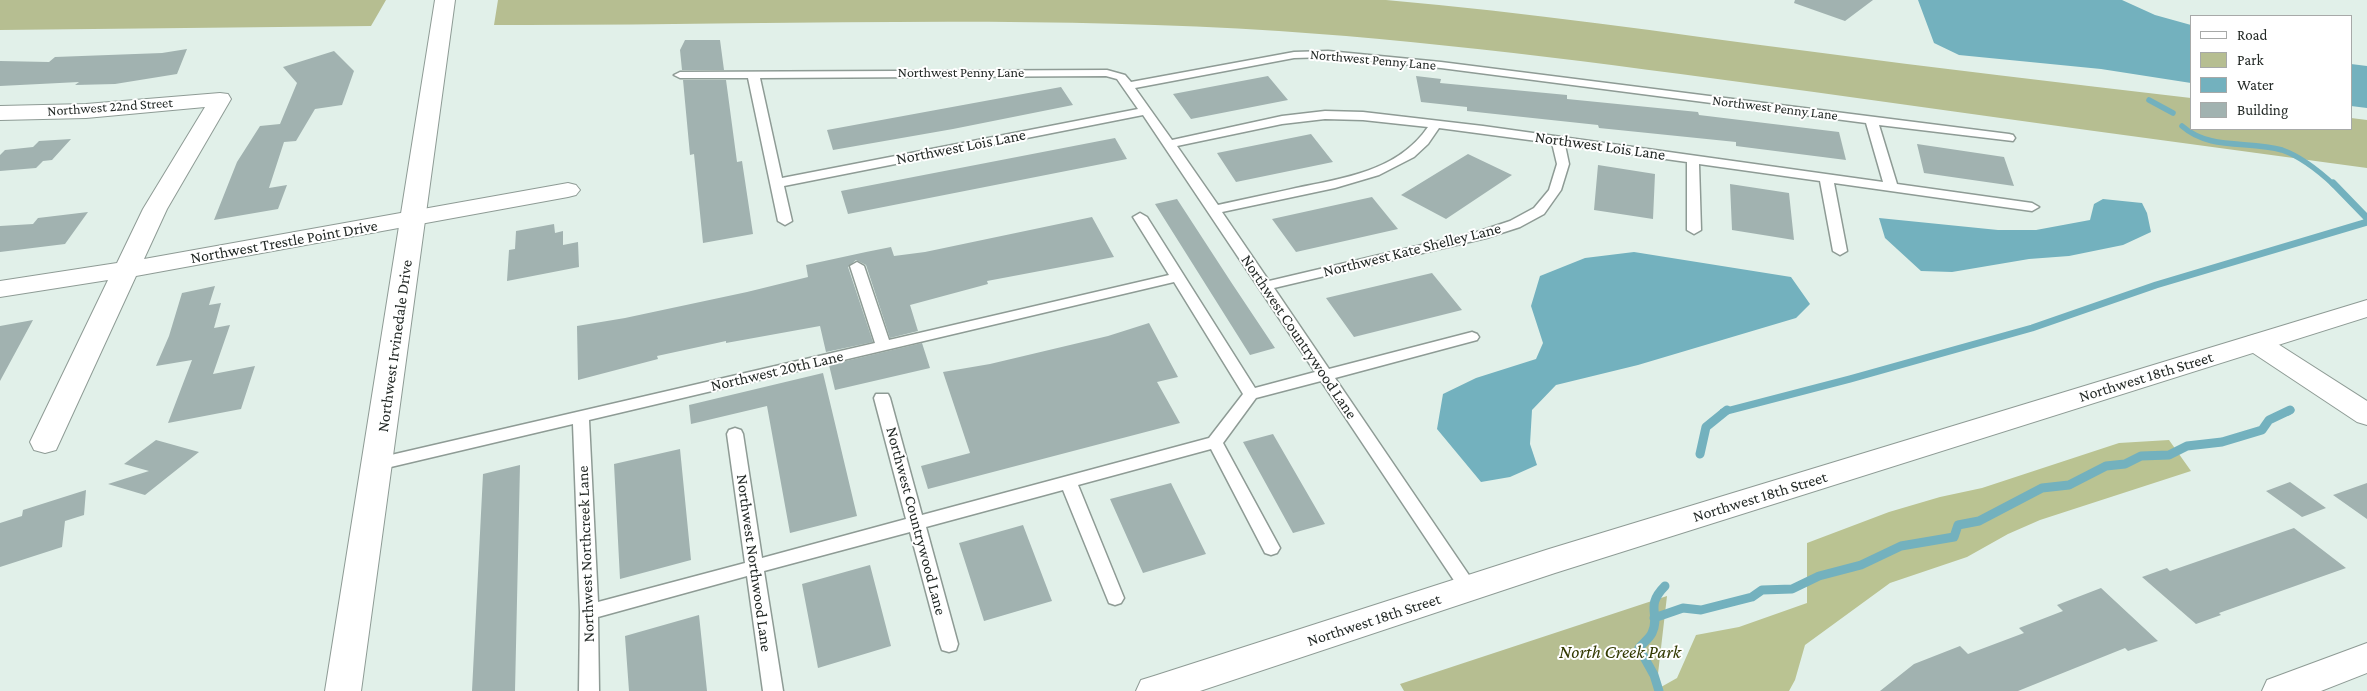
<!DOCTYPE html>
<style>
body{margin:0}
#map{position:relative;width:2367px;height:691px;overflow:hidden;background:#e1f0e9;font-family:"Crimson Pro",serif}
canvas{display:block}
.legend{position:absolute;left:2190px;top:15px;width:162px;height:115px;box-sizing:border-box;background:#fff;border:1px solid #a7a9a8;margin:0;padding:6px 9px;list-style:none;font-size:15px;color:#232926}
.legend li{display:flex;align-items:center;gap:10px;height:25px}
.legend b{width:25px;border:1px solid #a7a9a8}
</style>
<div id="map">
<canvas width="2367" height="691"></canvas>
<ul class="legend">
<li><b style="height:6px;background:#fff"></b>Road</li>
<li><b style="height:14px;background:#b6be91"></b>Park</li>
<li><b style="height:14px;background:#73b1be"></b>Water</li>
<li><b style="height:14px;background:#a1b2b0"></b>Building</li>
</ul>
</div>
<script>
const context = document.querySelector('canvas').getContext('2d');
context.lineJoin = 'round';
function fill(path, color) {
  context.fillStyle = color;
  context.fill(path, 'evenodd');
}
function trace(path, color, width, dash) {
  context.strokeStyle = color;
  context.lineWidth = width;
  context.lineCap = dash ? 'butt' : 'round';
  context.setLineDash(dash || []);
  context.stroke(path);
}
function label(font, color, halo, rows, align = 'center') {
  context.font = font + ' "Crimson Pro",serif';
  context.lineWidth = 4;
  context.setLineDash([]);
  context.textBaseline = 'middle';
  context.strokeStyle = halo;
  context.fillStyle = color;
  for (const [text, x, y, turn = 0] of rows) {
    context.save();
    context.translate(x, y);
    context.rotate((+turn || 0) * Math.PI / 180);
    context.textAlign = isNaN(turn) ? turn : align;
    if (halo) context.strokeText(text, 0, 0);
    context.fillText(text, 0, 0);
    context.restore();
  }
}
fill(new Path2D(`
 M0,0H386L371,26L0,30Z
 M498,0H1386C1527,12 1667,33 1807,51C1935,68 2063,83 2191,98V129H2351V118L2367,120V168C2183,143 1998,118 1814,92C1636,68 1458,43 1279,31C1018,14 755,26 494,25Z
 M1667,596L1656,691H1404L1400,684Z`), '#b6be91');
fill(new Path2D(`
 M2169,440L2191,471L2040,520L2008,534L1967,557L1890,583L1805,645L1795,680L1789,691H1654L1677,678L1696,635L1739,627L1807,603V543L1889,512L1940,497L1982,488L2119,443Z`), '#bac392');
fill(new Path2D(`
 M1918,0H2122L2155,15L2191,25V83L2101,69L1959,55L1934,43Z
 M2351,64L2367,66V108L2351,106Z
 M2103,199L2142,203L2147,213L2151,232L2123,245L2069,256L2029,259L1952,272L1921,271L1885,238L1879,218L1998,230H2036L2090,220L2094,204Z
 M1634,252L1791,277L1810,304L1796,318L1638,365L1556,385L1532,410L1530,444L1537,465L1510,477L1481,482L1437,429L1443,394L1476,378L1536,359L1543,343L1531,306L1540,276L1585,258Z`), '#73b1be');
trace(new Path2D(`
 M2149,100L2173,113
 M2182,126C2210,151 2249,140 2282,150C2302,157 2319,171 2334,185`), '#73b1be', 5.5);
trace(new Path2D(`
 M2333,183L2367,218
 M1723,412L1850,379L2032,328L2156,285L2367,222
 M2288,412L2291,410`), '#73b1be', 7);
trace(new Path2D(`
 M1700,454L1706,427L1727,410
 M1654,618L1683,608L1701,610L1752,597L1762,590L1792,589L1819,576L1861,565L1901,546L1954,537L1958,525L1979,521L2042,488L2069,485L2106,466L2125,464L2141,456L2169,455L2187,446L2222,442L2262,430L2269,420L2290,410
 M1659,691L1654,675L1639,648C1643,643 1649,639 1652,633C1661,614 1644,607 1665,586`), '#73b1be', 9);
fill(new Path2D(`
 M1795,0H1873L1845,21L1794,3Z
 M685,40H720L724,70H682L680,50Z
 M187,49L177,74L115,84L75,85L79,82L0,86V61L49,62L55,57L162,53Z
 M334,51L354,71L342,105L315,109L296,141L284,142L269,188L287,185L278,209L214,220L237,162L260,126L280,124L297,83L283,67Z
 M1268,76L1288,100L1191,119L1173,94Z
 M1416,76L1441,79L1440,83L1567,95V99L1698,112L1699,115L1839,132L1846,160L1736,146V142L1599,128L1598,125L1467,111V107L1421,102Z
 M683,80H726L737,162L742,161L753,234L703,243L694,154L690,155Z
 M1061,87L1073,105L953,129L833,150L827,130Z
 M1311,134L1333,162L1236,182L1217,153Z
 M1115,138L1127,159L848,214L841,191Z
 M71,139L52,160L43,161L36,168L0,171V155L5,150L33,147L39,141Z
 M1917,144L2004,157L2014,186L1924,173Z
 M1468,154L1512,175L1446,219L1401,195Z
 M1598,165L1655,174L1653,219L1594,210Z
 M1730,184L1789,193L1794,240L1732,230Z
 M1372,197L1398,229L1296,252L1272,219Z
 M1177,199L1231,282L1275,348L1250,355L1155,204Z
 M88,212L65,244L0,252V226L33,224L38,218Z
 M1092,217L1114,257L987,281L988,284L910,305L918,331L890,338L866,265L856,260L848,267L873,342L826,352L820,326L726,343V341L657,356L658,359L578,380L577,326L625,318L747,292L808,277L806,265L866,252L891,247L894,256L925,252Z
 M554,224L555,233L563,231V245L578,242L579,267L507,281L509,250L515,249L516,231Z
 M1432,273L1462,310L1354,337L1326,298Z
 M215,286L209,305L221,303L214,328L230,325L213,374L255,366L241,409L168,423L192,360L156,366L169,336L182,293Z
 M33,320L0,381V326Z
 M1149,323L1178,377L1157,382L1180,423L928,489L921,466L970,453L943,372L990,364L1108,336Z
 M922,343L930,368L835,390L829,365Z
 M823,373L857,516L790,533L767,406L691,424L689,405Z
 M1273,434L1325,524L1293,533L1243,442Z
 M156,440L199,452L145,495L108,484L149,471L124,464Z
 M680,449L691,560L620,579L614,464Z
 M520,465L515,691H472L483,474Z
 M2290,482L2326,508L2302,517L2266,491Z
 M1171,483L1206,554L1143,573L1110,499Z
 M2367,483V519L2333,495Z
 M86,490L84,515L65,521L62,547L0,567V523L22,516L23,510Z
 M1023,525L1052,601L984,621L959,543Z
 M2294,528L2346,568L2219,613L2221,615L2196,624L2142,577L2167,568L2170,571Z
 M870,565L891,646L818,668L802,584Z
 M2101,588L2158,641L2128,651L2125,648L2018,691H1880L1914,664L1960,646L1968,654L2024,633L2019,628L2063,611L2057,605Z
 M699,615L707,691H629L625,636Z`), '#a1b2b0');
const service = new Path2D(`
 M1328,51L1441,62L2009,134L2013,135L2015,138L2013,141L1879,125L1897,184L2032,203L2039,207L2032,211L1834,183L1847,251L1840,255L1833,251L1820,181L1699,164L1701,230L1694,234L1687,230V162L1565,145L1569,164L1561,190L1544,214L1520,227L1486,238L1274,288L1329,369L1472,332L1477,334L1479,337L1477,340L1335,378L1475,584L1478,589L1475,594L1469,596L1463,594L1321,381L1256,398L1223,443L1280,548L1277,553L1271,555L1265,553L1211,449L1078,485L1124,598L1121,603L1115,605L1109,603L1063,490L926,527L958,644L956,650L949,652L942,650L940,644L910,532L764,571L783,691H763L747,576L598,617L599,691H579L580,612L573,424L378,470L372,468L370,464L372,460L378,458L875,343L850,266L857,262L864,266L889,340L1169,275L1133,217L1140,213L1147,217L1255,388L1315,372L1143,115L784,186L792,221L785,225L778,221L748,78H680L674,75L680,72L1107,70L1125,75L1131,82L1294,52ZM1328,57L1441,68L1866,123L1883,182L1483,126L1363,112L1325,111L1282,116L1172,140L1135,88L1294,58ZM1106,76L1117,79L1138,109L782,178L760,78ZM1325,119L1363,120L1428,127C1398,171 1344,178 1296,188C1270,194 1244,199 1218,205L1177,146L1282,124ZM1439,128L1552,143L1557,164L1549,190L1534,208L1510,221L1477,232L1269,281L1222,212L1335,188L1379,175L1414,157L1428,144ZM1174,282L1243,394L1209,438L922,515L890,398L888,394H876L874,398L906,519L762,558L743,434L741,430L735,428L729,430L727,434L745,563L598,602L589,420Z`);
const minor = new Path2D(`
 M220,93L228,94L231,99L167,209L144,259L568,183L576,185L580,190L576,195L568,197L136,276L56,450L45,453L34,450L30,442L108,280L0,297V281L117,263L143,209L205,107L86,118L0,120V106L86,104Z
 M2257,334L2267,337L2367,401V425L2357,422L2247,349L2243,343L2247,337Z
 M2367,643V673L2321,691H2262L2267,680Z`);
const secondary = new Path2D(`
 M435,0H455L361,691H325Z
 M2367,300V317L1555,573L1200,691H1136L1141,680L1154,676L1549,549Z`);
trace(service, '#8e9b95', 3);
trace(minor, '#8e9b95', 2);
trace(secondary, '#8e9b95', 2);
fill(service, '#fff');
fill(minor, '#fff');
fill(secondary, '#fff');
label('14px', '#232926', '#fff', [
 ["Northwest Penny Lane",1373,60,5],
 ["Northwest Penny Lane",961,73],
 ["Northwest 22nd Street",110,107,-4],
 ["Northwest Penny Lane",1775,108,7]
]);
label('16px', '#232926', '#fff', [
 ["Northwest Lois Lane",1600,146,8],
 ["Northwest Lois Lane",961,147,-11],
 ["Northwest Trestle Point Drive",284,242,-10],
 ["Northwest Kate Shelley Lane",1412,250,-14],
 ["Northwest Countrywood Lane",1299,337,56],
 ["Northwest Irvinedale Drive",395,346,-82],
 ["Northwest 20th Lane",777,371,-13],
 ["Northwest 18th Street",2146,377,-17],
 ["Northwest 18th Street",1760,497,-17],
 ["Northwest Countrywood Lane",916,521,75],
 ["Northwest Northcreek Lane",586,554,-92],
 ["Northwest Northwood Lane",754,563,82],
 ["Northwest 18th Street",1374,620,-18]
]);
label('italic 19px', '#323900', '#fff', [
 ["North Creek Park",1620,652]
]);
</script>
